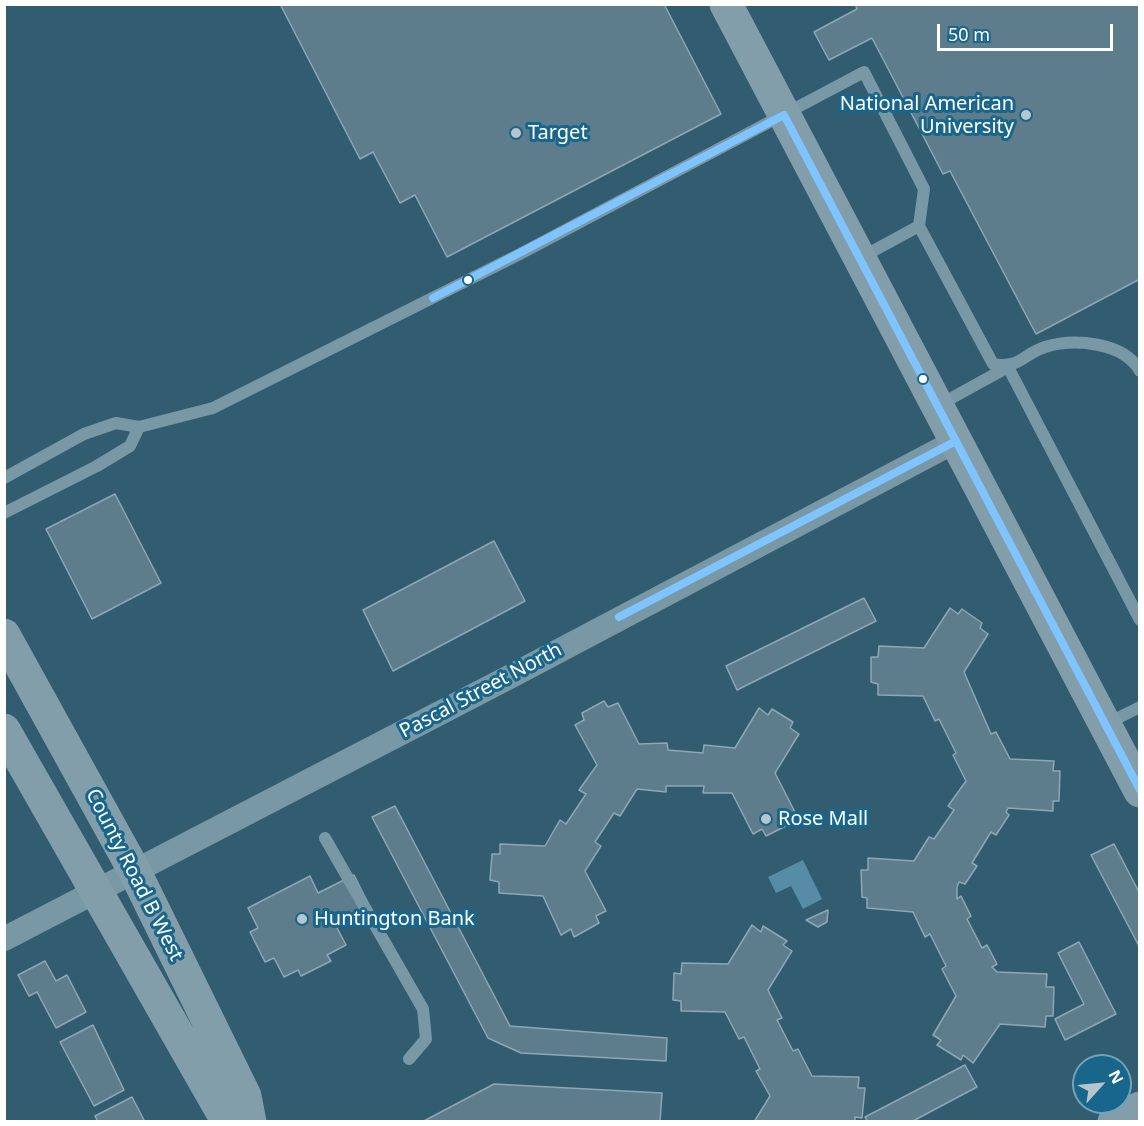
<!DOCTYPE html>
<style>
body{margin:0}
#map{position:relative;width:1144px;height:1126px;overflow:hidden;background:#325d71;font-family:"Noto Sans",sans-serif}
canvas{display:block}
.frame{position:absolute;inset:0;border:6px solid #fff;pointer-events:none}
.north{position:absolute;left:1072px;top:1054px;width:60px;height:60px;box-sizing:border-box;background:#18668b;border:2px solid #74a3b9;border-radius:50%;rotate:63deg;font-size:16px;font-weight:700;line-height:24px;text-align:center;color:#fff}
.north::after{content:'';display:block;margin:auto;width:21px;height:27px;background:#b7c6cd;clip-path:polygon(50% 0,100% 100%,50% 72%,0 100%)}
.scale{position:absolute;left:937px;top:24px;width:176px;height:27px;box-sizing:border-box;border:3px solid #fff;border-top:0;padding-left:8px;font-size:18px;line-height:21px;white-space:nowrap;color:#fff;-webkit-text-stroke:4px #18668b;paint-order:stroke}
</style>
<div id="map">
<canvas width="1144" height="1126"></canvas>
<div class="frame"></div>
<div class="north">N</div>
<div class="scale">50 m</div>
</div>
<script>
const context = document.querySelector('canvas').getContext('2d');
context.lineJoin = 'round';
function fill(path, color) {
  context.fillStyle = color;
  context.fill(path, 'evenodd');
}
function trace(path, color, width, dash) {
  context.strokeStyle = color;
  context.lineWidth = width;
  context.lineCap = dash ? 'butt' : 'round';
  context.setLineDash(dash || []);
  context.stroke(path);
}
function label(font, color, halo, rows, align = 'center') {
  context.font = font + ' "Noto Sans",sans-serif';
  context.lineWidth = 6;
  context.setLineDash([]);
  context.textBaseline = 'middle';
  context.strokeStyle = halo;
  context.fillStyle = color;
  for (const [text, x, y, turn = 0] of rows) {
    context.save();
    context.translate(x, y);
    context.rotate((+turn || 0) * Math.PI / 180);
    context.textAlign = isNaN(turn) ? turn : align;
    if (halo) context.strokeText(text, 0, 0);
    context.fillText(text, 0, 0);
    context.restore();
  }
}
fill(new Path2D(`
 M803,860L822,899L803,909L791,886L776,893L768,877Z`), '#568ca5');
const building = new Path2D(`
 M280,4H664L721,114L447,257L415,195L400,203L373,152L360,159Z
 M855,4H1140V279L1036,334L950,171L943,174L872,38L829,60L814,32L857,9Z
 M115,494L161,583L92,619L46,529Z
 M494,541L525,601L393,671L363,610Z
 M864,598L876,621L737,690L726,666Z
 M950,608L958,614L962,609L982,623L980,628L988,634L964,672L991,734L996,732L1010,759L1054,761L1053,771H1060L1059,801H1053V811L1008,808L1006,812L1009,815L996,835L991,832L972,863L977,866L965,884L959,882L957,887V899L961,896L971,916L967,919L982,948L987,945L997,964L992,967L997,972L1047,974L1046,987H1054L1053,1016H1046L1045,1027L1000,1024L973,1063L963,1055L961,1060L937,1045L941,1040L933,1035L956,996L942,969L946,966L930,934L925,937L913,912L867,908V898L862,897L861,870H868V858L914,861L929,837L934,839L954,810L948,806L966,781L953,755L956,753L939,719L935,721L923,696L878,695V684L871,682V657H878L879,646L924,648Z
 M604,701L608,707L618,703L639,744L667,743L668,750L703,753L704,745L735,748L759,708L768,715L772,709L793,722L790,728L799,734L775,773L796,814L787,818L790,824L766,836L762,829L753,834L732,793H703L704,786H666V792L637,789L620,816L614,813L595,842L601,846L585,871L606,911L596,916L599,923L574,937L571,929L561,935L543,896L499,893V882L490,880L492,854H500V844L545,846L560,820L566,824L586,794L579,790L597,765L575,725L584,720L582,713Z
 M395,806L510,1026L667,1038L666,1061L521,1053L488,1038L372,817Z
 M1114,844L1140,894V948L1091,855Z
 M354,875L371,909L336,926L346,945L327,955L331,961L301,976L298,970L284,977L274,958L265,962L250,932L258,928L248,908L310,876L318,893Z
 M828,910L827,922L818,927L806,920Z
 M752,925L761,932L763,926L787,941L783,945L792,951L768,990L782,1018L777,1020L793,1051L798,1049L812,1076L859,1077L858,1088H865L862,1118L855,1117V1122H754L770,1096L756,1071L760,1069L744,1037L739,1039L725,1012L681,1011V1001L673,1000L674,973L681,974L682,963L728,964Z
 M1079,942L1116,1014L1065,1040L1055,1019L1084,1004L1058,953Z
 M45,961L56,981L67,975L86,1012L56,1028L37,992L29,996L18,975Z
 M93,1025L124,1090L94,1106L60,1042Z
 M965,1065L977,1087L911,1122H868L865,1117Z
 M494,1084L662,1093L660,1122H422Z
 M132,1097L145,1122H98L95,1116Z`);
fill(building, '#5e7d8c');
trace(building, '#8da7b4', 1.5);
trace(new Path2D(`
 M862,257L919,226
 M939,405L1008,367L1140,620
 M4,478L84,434L116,423L139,427L213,408L520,254L864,72L924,189L919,226L993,364C1020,369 1023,354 1045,347C1074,338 1124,342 1140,371
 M4,513L97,466L130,446L139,427
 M1106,724L1140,707
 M325,838L423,1009L426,1039L409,1059`), '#7998a5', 12);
trace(new Path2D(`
 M4,939L517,673L956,441`), '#7998a5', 24);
trace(new Path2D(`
 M726,4L1140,791
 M4,635L135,872L245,1096L250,1122
 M4,730L221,1110L232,1122
 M1114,1122L1140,1108`), '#819eaa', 33);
trace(new Path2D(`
 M433,298L784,115L1140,790
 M619,617L956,441`), '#80c4ff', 8);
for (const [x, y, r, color] of [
 [1026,115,6,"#b7c6cd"],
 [516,133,6,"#b7c6cd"],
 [468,280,5,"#fff"],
 [923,379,5,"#fff"],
 [766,819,6,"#b7c6cd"],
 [302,919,6,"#b7c6cd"]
]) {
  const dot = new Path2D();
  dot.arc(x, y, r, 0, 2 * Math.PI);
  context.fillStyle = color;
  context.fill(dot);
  trace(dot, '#18668b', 2);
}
label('20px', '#fff', '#18668b', [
 ["National American",1014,104,"right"],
 ["University",1014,127,"right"],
 ["Target",528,133],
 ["Rose Mall",778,819],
 ["Huntington Bank",314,919]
], 'left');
label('20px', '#fff', '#18668b', [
 ["Pascal Street North",481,691,-28],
 ["County Road B West",134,875,63]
]);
</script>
